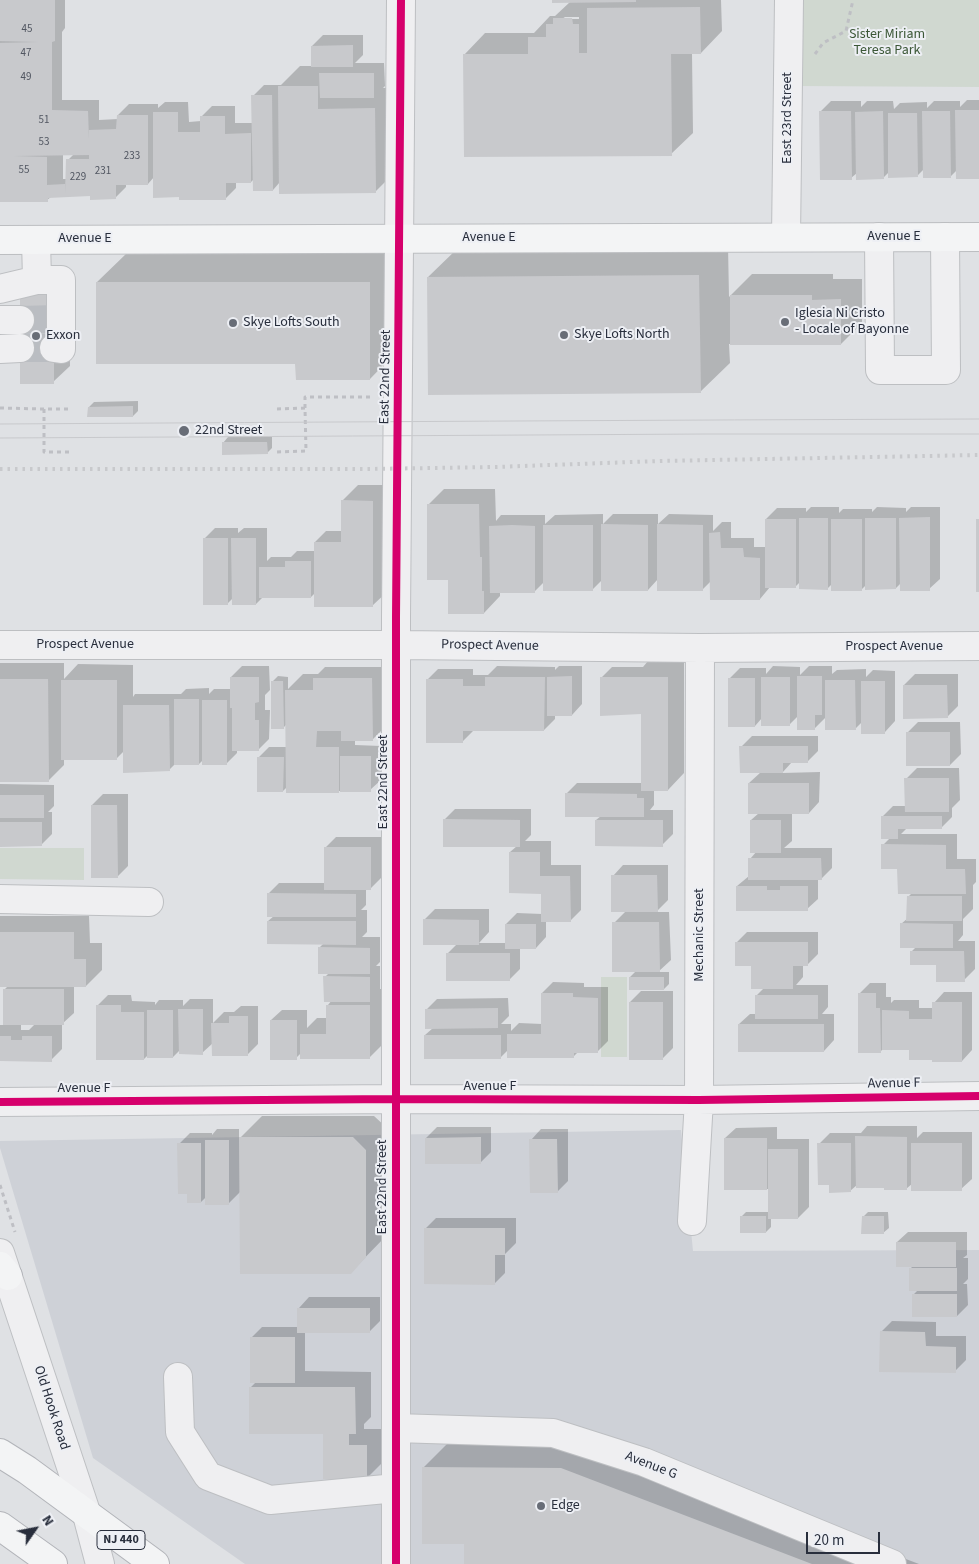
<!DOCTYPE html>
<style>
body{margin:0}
#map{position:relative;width:979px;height:1564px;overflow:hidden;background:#dfe1e4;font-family:"Source Sans 3",sans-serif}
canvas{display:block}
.north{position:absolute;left:10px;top:1504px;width:50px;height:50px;-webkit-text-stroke:4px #edeff4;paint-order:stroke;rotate:57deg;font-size:14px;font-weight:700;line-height:20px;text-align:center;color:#282e3c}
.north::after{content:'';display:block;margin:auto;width:18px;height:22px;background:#282e3c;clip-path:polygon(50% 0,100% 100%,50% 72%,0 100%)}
.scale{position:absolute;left:806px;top:1532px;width:74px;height:22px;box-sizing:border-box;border:2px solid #282e3c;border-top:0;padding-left:6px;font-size:15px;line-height:18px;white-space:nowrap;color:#282e3c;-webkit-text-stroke:4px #edeff4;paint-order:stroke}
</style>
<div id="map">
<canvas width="979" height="1564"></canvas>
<div class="north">N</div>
<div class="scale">20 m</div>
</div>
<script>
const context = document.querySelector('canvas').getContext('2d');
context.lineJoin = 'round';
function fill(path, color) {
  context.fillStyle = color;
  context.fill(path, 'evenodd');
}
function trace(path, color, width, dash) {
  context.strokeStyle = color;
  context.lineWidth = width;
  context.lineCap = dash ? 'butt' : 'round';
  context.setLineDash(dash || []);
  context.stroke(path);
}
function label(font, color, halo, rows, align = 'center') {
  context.font = font + ' "Source Sans 3",sans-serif';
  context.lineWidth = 4;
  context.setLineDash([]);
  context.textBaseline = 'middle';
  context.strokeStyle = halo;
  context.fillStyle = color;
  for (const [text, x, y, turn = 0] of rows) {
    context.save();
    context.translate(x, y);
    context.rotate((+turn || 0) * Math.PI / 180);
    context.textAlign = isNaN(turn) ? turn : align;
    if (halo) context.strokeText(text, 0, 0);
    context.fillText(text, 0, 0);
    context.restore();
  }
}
fill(new Path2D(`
 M681,1130L693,1251L979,1250V1564H245L93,1458L0,1148V1141Z`), '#ced1d7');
fill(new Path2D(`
 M797,0H979V87L795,86Z
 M0,848H84V880L0,879Z
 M601,977H627V1057H601Z`), '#d0d8d0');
fill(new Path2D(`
 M0,0H65V28L62,32V100H99V120L118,119V115L129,104H158V108L165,102H188L189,122L201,121V117L212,106H235V123H253V96L264,85H281L300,66H312V46L323,35H363V55L355,63H384L385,86L383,88H395L396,171L375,192L280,182L273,190L254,179L251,182H236V188L225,199L180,196L154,177L148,184H126V187L115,198L92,195L51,197L47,200L0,201ZM63,154H74L68,160L67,179H63Z
 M554,0H721L722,31L701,53H692L693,133L671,154L464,55L485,33H534L550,16H555L570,2ZM565,17H579V19H562Z
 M967,100H979V178L957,170L950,177L924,169L917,176L889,172L883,178L857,173L851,178L820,112L831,101H861V107L867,101H893L894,109L900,103L927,102V108L934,101H960V107Z
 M728,246L729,297L752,274H833V279H862V323L841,344H729L730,363L700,392L428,277L458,248Z
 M127,253H399V349L370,379L297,363L97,282Z
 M69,275L70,366L53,382L21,383Z
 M138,401V411L133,416L89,407L94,402Z
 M228,437H272V448L267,453L223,443Z
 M358,485H388L389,590L372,606L316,592L311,597H263L256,604L233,598L227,604L204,539L215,528H238V533L244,528H267V561L271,557H291L297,551H315V542L326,531H342V501Z
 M444,489H495L496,521L501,515H545V524L555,515L603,514V524L613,514H658V524L669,514L713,515V531L722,522H731V538H754V547H766V519L777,508H806V512L811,507H839V513L843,509H872V512L877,507L906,508V512L911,507H940V579L929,589L901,583L896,588L866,585L861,590L832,584L828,588L800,582L795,587H770L760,599L711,581L702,590L658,579L648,590L602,580L592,590L544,582L535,591H500V596L484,613L449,579L428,505Z
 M648,661L684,662V773L668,790H654V805L650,810H673V834L662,845L596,820L601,816L566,794L577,783H642V713L601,714V678L612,667H643Z
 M0,663H64V679L78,664L133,665V697L135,694H181L186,689L209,688V694L214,689H231V677L242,666H269L270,690L265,695V710H270L269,739L259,749H237V753L226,764L204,759L199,764H175L169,770L125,750L116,759H64V765L48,781H0Z
 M497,666L555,667V670L559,666H582V704L572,715H555V719L544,730H473V731L462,742L427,680L438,669H473V675H488Z
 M773,666L800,667V675L809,666H832V674L837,670L866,669V677L873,670L895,671V721L885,732L862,722L855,729L826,717L814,729L798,716L789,725L762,718L755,726L729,679L740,668H766V674Z
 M325,667H383V729L372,740H355V745L381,746V780L370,790L339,791L287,787L283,791L258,758L269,747H287V724L283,728L272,682L278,676L288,677V689L303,674H318Z
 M915,674H958V706L947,717L904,685Z
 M918,722H960L961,754L950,765L907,733Z
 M752,736H818V751L807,762H792L782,773L820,772L819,802L809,813H792V841L784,848H832V868L821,879H818V899L807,909L737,886L749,876L750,859L757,851L751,820L759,813L749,783L761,772L741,747Z
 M917,768H959L960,800L952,808V817L941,828H907L901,834H957V859H976V882L973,885V909L963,919V935L958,941H975V969L964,980L937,963L911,952L917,946L901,924L908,918V897L912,893L899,868L883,845L890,838L883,816L893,806H906V779Z
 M0,784L54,785V806L48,812H52V834L41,845H0Z
 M103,794H128V866L117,877L92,805Z
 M455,809H531V835L525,841H551V865H581V910L570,921H546V937L536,948H520V969L509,980L447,954L458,943L424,920L435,909H489V932L479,943H506V924L517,913L542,914V892L510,852L517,846L444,820Z
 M336,837H381V878L370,889H366V905L361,910H367V932L362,937H380V962L376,966H380V989H385L386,1041L369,1058L301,1053L296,1058L271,1020L282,1010H307V1028L317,1018H328V1005L332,1000L325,977L329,973L319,948L324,943L268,921L274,916L268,894L279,883H325V848Z
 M623,865H668V900L656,912H669L671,960L658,972H669V984L664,989L630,977L637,970L614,923L626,911L613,876Z
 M0,916H89L90,943H102V970L86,986H74V1013L62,1024V1049L51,1060H0V1025H4V990L8,986H0ZM21,1024H35L29,1030H21Z
 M747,932H818V954L807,965H803V977L796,985H828V1007L822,1014H834V1040L824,1051L739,1024L750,1014H756V996L764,988L752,965L736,943Z
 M553,982L584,983V987H608V1041L597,1052H578L573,1057L508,1050L500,1058L425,1035L433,1028L426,1010L437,999L508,998L509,1016L501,1024H511V1031L519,1023L542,1024V993Z
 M870,983H886V997H891V1003L894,1000H919V1008H934V1003L944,992H972V1050L962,1061L934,1059L910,1048H884L880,1052L859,994Z
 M641,991H673V1048L662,1059L630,1002Z
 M108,995H131L132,1001L155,1002V1005L159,1000H183V1006L190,999H213V1023L224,1012H234L241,1006H258V1044L247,1055L213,1043L202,1053L180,1050L173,1057L149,1054L144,1059L97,1006Z
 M262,1116H374L387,1128V1235L350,1273L241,1191L228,1204L207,1196L201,1202L179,1144L190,1133H212V1135L217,1129H239V1139Z
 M867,1126H917V1138L923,1132H972V1179L961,1189L913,1183L906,1189L857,1185L850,1191L830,1184L819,1144L830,1133H861Z
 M437,1127H491V1152L480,1163L426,1138Z
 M777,1127V1139H809V1207L798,1218H771V1227L766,1232L741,1217L746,1212H769V1189H725V1138L736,1128Z
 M541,1129H568V1181L557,1192L531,1140Z
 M868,1212H888L889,1228L883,1233L863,1217Z
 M436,1218H516V1243L505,1254V1273L494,1284L425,1229Z
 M908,1232H967V1255L963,1258H968V1279L963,1284H967L968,1305L957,1316L913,1295L918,1290L910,1269L914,1265L897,1242Z
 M309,1297H380V1321L369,1332H305V1371L371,1372V1417L364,1424V1429H383V1462L367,1478L324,1433L250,1388L256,1382L251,1338L262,1327H299V1308Z
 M892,1321L936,1322V1336H966V1360L955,1371L881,1332Z
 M453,1438L591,1439L919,1564H465V1543L423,1468Z`), '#0003');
fill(new Path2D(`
 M0,0H55V41L52,42V110L88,111L89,140V130L116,129L117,115H148V185H116V199L90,200V196L48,198V202H0V43L39,42L0,41ZM89,155V159H66L65,194V184L47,185V157L13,156Z
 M552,0H636V2L552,3Z
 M700,7L701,54H671L672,156L464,157L463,54H528V37H546V24H553V18H572L573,24H579V53H587V8Z
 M353,45V67H311V46Z
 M319,73H374V98H320Z
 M278,86H318V109L375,108L376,193L279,194Z
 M251,95H272L273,191H253Z
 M955,110H979V179H956Z
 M819,111H851L852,180H820Z
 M883,111L884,179L856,180L855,112Z
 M922,111H950L951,178H923Z
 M153,112H178V132H200V116H225V134L251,133V183H226V200H179V197L153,198Z
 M888,113H917L918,177L888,178Z
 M699,275L701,393L428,395L427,277Z
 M96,282H370V380H296L295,364H96Z
 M20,290L54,291V384H20Z
 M730,295H812V300L841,299V345H730Z
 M133,406V417H87L88,407Z
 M222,442H267L268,454L222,455Z
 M341,500L373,501V607H314V542H341Z
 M427,504H479L480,557H482V591H484V614H448V580H427Z
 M930,517V591H900L899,518Z
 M799,518H828V590L799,589Z
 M865,518H896V589L865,590Z
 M765,519H796V588H765Z
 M831,519H862V591H831Z
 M976,519H979V592H976Z
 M601,524L648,525V591H601Z
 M657,524L703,525V591H657Z
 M512,525L535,526V593H490L489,526Z
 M543,525H593V591H543Z
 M720,532L721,548H743L744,557L760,558V600H710L709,533Z
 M203,538H228V605H203Z
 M231,538H256V605H232Z
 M285,561H311V598H259V567H285Z
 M572,676V716H547V677Z
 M797,676H822V715H815V730H797Z
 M230,677H259V702L255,703V720H259V751H232V708H230Z
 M485,677H545L544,731H463V743H426V679H463V686H485Z
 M600,677H668V791H641V714L600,716Z
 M761,677H790V726H761Z
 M313,678H372L373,741H341V731H317L316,747H339V793H286L285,690H313Z
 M728,678H755V727H728Z
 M0,679H48L49,782H0Z
 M61,680H117V760H61Z
 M825,680H855L856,730H825Z
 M271,681H283L284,729H271Z
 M861,681H885V734H861Z
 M903,685H947L948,718L903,719Z
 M174,699H199V765H174Z
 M202,700H227V765H202Z
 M123,705H169L170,771L123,773Z
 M906,732H950V766H906Z
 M739,746H808V763H783V773H740Z
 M340,756H371V792H340Z
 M257,757H284L283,792H257Z
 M904,778H949V812H905Z
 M748,783H809V814H748Z
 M565,793L637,794V798H644V817H565Z
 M0,795H44V818H0Z
 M91,805H117L118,878H91Z
 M881,816H942V829H898V839H881Z
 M443,819L520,820V847H443Z
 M595,820H663V847L595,846Z
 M750,820H781V853H750Z
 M0,822H42V846L0,847Z
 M881,844L946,845V869H965L966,894H898L897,869H881Z
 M324,847H371V890H324Z
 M509,852H540V876H570L571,922H541V894L509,893Z
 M748,858H821L822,880H748Z
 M611,875H657L658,912H611Z
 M736,886H767V890H780V886H808V911H736Z
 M267,893L356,894V917H267Z
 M907,896H962V921H906Z
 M423,919L479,920V945H423Z
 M267,921H356V945L267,944Z
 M612,922H659L660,972H612Z
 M900,923L953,924V948H900Z
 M505,924H536V949H505Z
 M0,932H74V959H86V987H0Z
 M735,942H808V966H793V989H751V966H735Z
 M318,947L370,948V974H318Z
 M910,951H964L965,982H936V965H910Z
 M446,953H510V981H446Z
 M323,976L370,977V1002H324Z
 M629,977H664V990H629Z
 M3,989H64V1025H3Z
 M541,993H573V997L598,998V1053H574V1058H507V1034H541Z
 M858,993H876V1008H880L881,1053H858Z
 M755,995H818V1019H755Z
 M629,1002H663V1060H629Z
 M932,1002H962V1062H932V1060H909V1050H882V1010L909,1011V1019H932Z
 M96,1005H121V1012H144V1060H96Z
 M326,1005H370V1059H300V1034H326Z
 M498,1008V1028L425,1029V1009Z
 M178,1009H203V1055L179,1054Z
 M147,1010H173V1058H147Z
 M229,1016H248V1056H212L211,1023H229Z
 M270,1020H297V1060H270Z
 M738,1024H824V1052H738Z
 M424,1035H501V1059H424Z
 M0,1036H11V1040H22V1036H52V1062L0,1061Z
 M855,1136L907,1137V1190H884V1188H856Z
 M239,1137H353L366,1150V1257L351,1274H240Z
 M481,1137V1164H425V1138Z
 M724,1138H767V1190H724Z
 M529,1139H557L558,1193H530Z
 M205,1140H229V1205H205Z
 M177,1143H201V1203H187V1194H178Z
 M817,1143H851V1192L829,1193V1185H818Z
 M911,1143H962V1191H911Z
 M768,1149H798V1219H768Z
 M740,1216H766V1233H740Z
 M862,1216H884V1234H861Z
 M424,1228H505V1255H495V1285L424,1284Z
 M896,1242H956V1267H896Z
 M909,1268H957V1291H909Z
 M912,1294H957V1317H912Z
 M297,1308H370V1333H297Z
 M880,1331L925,1332L926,1346L956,1347V1373L879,1372Z
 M250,1337H295V1383H250Z
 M249,1387H355L356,1434H349V1445H367V1480L323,1479V1434H249Z
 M422,1467L561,1468L812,1564H464V1544H422Z`), '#c8c9cc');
trace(new Path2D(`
 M20,320L54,319
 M20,348H54`), '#babdc2', 28, [28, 14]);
const minor = new Path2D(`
 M786,237L789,0
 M879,237L880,370H946L945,237
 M36,240L37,280H61V349L54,348
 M0,289L37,280
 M0,320H20
 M0,349L20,348
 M0,645H397L700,648L979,646
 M0,899L149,902
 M0,1102L396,1099L699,1100L979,1096
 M692,1221L699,1100L700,648
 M0,1253L87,1515L100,1564
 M178,1377L180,1432L208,1476L270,1500L396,1488
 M396,1428L553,1433L644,1462L892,1564
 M396,1564V617L401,0`);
const major = new Path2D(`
 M0,240L979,237`);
const highway = new Path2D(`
 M0,1266L8,1276
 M0,1453L27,1470L155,1564
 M0,1526L53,1564`);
trace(minor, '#bdbfc2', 30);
trace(major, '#bcbec1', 30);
trace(highway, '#b2b4b9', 30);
trace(new Path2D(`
 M815,54L823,43L846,31L853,0
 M0,408L44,409
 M305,408V397H373
 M277,409L305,408L306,451L277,452
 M69,452H44V409H70
 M0,1185L15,1232`), '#bebfc4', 3, [4, 4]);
trace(minor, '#efeff1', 28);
trace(major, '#f3f4f5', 28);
trace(highway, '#f3f4f5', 28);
trace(new Path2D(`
 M0,424C326,422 653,420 979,419
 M0,438L706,434H979`), '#c8c9cc', 1);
trace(new Path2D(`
 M0,469H367L495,467L660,461L979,455`), '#c8c9cc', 4, [2.5, 5]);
trace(new Path2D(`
 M0,1102L396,1099L699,1100L979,1096
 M396,1564V617L401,0`), '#d6006c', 8);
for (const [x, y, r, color] of [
 [785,322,5,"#686d77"],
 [233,323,5,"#686d77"],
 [564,335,5,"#686d77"],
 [36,336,5,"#686d77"],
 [184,431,6,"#686d77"],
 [541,1506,5,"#686d77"]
]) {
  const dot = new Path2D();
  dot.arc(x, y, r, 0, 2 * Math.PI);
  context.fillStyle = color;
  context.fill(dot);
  trace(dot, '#edeff4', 2);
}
label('11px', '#515661', null, [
 ["45",27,30],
 ["47",26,54],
 ["49",26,78],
 ["51",44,121],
 ["53",44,143],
 ["233",132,157],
 ["55",24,171],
 ["231",103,172],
 ["229",78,178]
]);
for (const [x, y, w] of [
 [121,1540,48]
]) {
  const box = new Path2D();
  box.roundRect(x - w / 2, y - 9.5, w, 19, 4);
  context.fillStyle = '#edeff4';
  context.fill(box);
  trace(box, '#282e3c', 1);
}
label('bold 12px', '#282e3c', null, [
 ["NJ 440",121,1540]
]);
label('14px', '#3b5736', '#edeff4', [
 ["Sister Miriam",887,35],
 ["Teresa Park",887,51]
]);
label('14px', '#282e3c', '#edeff4', [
 ["East 23rd Street",788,118,-90],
 ["Avenue E",894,237],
 ["Avenue E",489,238],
 ["Avenue E",85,239],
 ["East 22nd Street",386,377,-89],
 ["Prospect Avenue",85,645],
 ["Prospect Avenue",490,646,1],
 ["Prospect Avenue",894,647],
 ["East 22nd Street",384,782,-90],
 ["Mechanic Street",700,935,-90],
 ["Avenue F",894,1084,-1],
 ["Avenue F",490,1087],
 ["Avenue F",84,1089],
 ["East 22nd Street",383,1187,-90],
 ["Old Hook Road",51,1408,72],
 ["Avenue G",651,1466,21]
]);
label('14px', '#282e3c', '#edeff4', [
 ["Iglesia Ni Cristo",795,314],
 ["- Locale of Bayonne",795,330],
 ["Skye Lofts South",243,323],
 ["Skye Lofts North",574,335],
 ["Exxon",46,336],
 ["22nd Street",195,431],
 ["Edge",551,1506]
], 'left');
</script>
